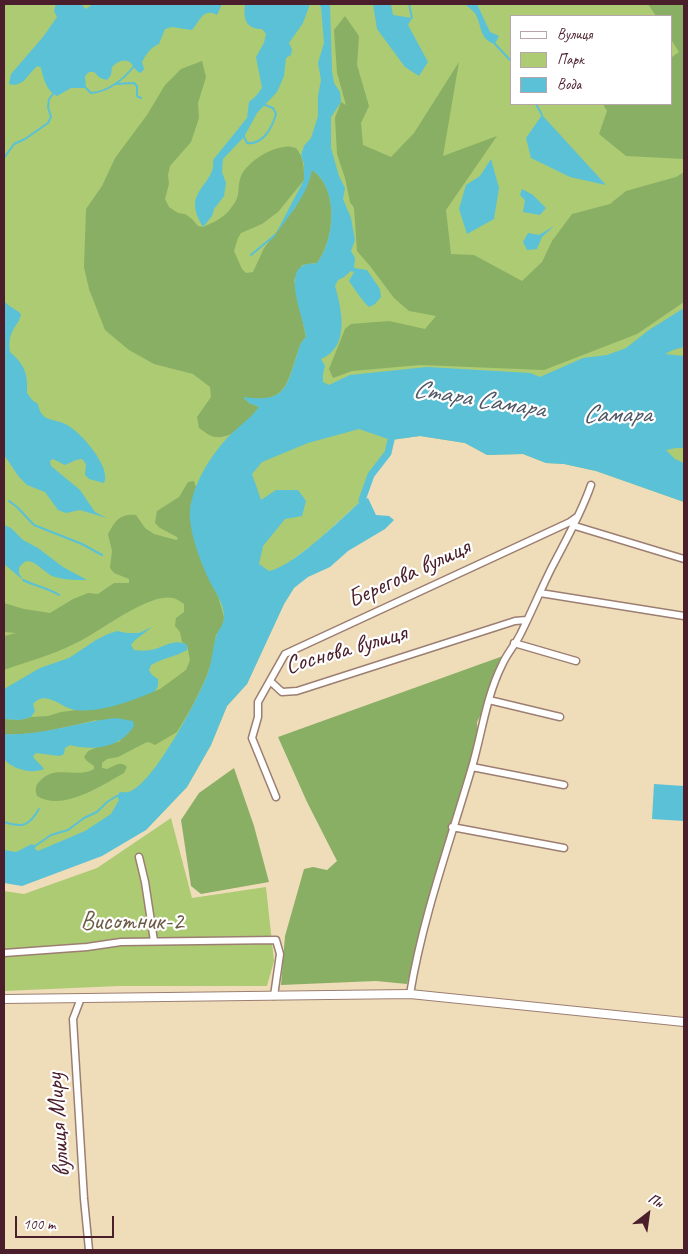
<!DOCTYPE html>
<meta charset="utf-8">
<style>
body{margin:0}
#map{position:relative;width:688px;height:1254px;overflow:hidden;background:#efddba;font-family:Caveat,sans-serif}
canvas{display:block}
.frame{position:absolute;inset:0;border:5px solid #4a1f2b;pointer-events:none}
.legend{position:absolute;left:510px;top:15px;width:162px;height:90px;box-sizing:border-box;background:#fff;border:1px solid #b7a5aa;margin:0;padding:6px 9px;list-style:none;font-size:15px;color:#4a1f2b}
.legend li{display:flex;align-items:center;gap:10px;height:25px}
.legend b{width:25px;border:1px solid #b7a5aa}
.north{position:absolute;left:623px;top:1189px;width:50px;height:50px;-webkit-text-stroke:4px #fff;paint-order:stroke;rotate:30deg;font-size:14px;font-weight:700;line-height:20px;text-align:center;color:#4a1f2b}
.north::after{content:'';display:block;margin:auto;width:18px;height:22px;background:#4a1f2b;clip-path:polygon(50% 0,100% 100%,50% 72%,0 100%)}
.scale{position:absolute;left:15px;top:1216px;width:99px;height:22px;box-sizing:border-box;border:2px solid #4a1f2b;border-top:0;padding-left:6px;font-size:15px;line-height:18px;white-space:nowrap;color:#4a1f2b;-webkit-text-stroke:4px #fff;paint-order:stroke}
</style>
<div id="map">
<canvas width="688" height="1254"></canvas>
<div class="frame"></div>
<ul class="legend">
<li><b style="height:6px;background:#fff"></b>Вулиця</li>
<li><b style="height:14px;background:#accb73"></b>Парк</li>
<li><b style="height:14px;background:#5ac1d7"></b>Вода</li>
</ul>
<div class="north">Пн</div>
<div class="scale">100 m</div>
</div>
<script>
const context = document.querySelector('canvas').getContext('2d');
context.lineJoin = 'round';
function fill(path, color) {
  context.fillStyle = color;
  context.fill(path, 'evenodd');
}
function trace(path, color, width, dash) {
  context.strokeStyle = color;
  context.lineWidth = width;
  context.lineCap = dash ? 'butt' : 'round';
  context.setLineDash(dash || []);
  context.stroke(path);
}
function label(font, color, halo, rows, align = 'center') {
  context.font = font + ' Caveat,sans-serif';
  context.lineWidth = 4.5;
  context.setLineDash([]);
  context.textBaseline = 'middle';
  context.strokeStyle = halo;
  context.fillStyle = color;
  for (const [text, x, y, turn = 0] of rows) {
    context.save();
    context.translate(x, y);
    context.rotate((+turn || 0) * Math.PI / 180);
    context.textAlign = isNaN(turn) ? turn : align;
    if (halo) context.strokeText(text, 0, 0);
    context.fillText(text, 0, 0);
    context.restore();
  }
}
fill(new Path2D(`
 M4,4H684V502L596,471L564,464L546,463L523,454L487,455L465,443L420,436L391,440L388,453L371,475L362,500L316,542L287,564L294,588L284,604L247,684L227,706L211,745L187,787L146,830L4,883ZM512,16H672V104H512Z
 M171,818L192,898L266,887L274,961L267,986H119L4,991V891L24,894L97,868Z`), '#accb73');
fill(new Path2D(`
 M648,4H684V159L626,156L599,134L607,111L603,104H672V57L679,52L672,41V16H656Z
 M345,16L359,36L357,65L369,106L361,123L363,145L391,157L414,133L459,62L443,156L497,136L446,210L451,254L474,255L522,281L542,262L552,241L572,214L610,204L626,191L676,177L684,172V302L637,334L544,370L420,365L352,371L333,378L329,369L345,329L351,324L389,321L425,329L436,316L409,311L394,298L370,266L357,251L354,208L350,202L345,178L337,154L335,118L341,102L346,105L337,73L334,30Z
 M202,61L206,77L198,103L199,118L191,142L170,166L168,175L169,184L165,199L169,207L178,213L185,214L192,219L198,226L203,227C214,222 224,218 231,208C241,196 237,191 240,179C244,164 269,148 285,147C288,146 292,147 296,148C304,158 304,167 304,180L278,212L262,224L241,233L238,238L234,251L242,269L246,273L253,272L264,248L295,208L312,170C339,188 335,239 317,263L302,265L294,280L306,337C299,344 299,349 296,357C285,392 282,402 244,398L249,403L259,407C250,420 233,439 216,437C210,437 204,431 199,428L197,417L211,397L210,387L193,374L154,364L129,350L105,330L89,289L84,267L86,209L102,186L115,158L147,115L165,85L181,69Z
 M194,481L196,487L190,508L195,541L210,581L218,596L224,617L223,626L216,635L212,660L206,678L193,705L177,732L155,745L149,742L145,743L118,757L107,759L102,763V768L107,769C115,766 120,760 127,767L124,773C101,786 62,812 37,796C35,790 35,786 40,781C55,764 77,779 94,769V766L87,761L84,757L88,751L95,748L121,741L96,720C65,727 35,736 4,734V719L20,720L31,717L48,716L61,712L116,705L160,689L186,670L190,660L187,645L182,642L180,632L175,626L176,618L184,612V604C181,602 177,599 173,598C149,592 98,633 76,643C53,655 28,661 4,670V636L16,633L4,632V603L24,609L50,613L73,599L88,593L98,594L114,583H129V579L114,573L110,568L112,551L108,534C115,521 120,513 136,515L145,528L154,534L176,540L178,539L177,537L160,528L155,523L157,511L179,497L188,482Z
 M503,656L483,711L477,722L478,737L465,784L435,877L407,984L376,981L281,985L285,936L304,869L313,867L327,870L337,861L307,802L278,737Z
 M234,768L254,826L269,882L201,894L191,886L181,820L199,793Z`), '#89af65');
fill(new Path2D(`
 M56,4H81L86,9L93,4H222L217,15C203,7 199,22 192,30L172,27L165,29L159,44C150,48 147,53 142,62L144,69L141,73L137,71L130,62C123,59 118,61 112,67L111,75L107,80L100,78L94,72H89L85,76L86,88H71L57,96C47,92 43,78 41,68L38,66C28,72 25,88 9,84L11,74L43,37L57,17L54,11Z
 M245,4H310L303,23L289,43L292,49L291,55L286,58L284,76L277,92L257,113L244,137L223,159L222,172L226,183L224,196L214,209L212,216L203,227C199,220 195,213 195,204C196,187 216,178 213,160L247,118L249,102L256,96L262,88L256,57L264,43L266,34L262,29C246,29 243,19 245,4Z
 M318,4H330L332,71L334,83L340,92L341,102L331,117V148L339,176L345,188L343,199L351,218L355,240L351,251L355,258L354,268L367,270L380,289L381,297L375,304L369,307C363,302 354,288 349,281L354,272L351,271L344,277L338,280L335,286C342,310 350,347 321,359L325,366L323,374V382L329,385L350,375L427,367L530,373L540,377L583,358L607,355L626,348L649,330L684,308V347L673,350L665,354L684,356V448H676L666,450L675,459L684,463V502L596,471L564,464L546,463L523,454L487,455L465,443L420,436L391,440L359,429L308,443L262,462L252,474L261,500L276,490H298L306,501L302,516L285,519L263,546L259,564L269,571C293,567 342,518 362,500L368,498L376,515L389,516L394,520L385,529L348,551L330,567L308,577L294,588L284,604L247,684L227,706L211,745L187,787L146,830L102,856L22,886L4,883V850L16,852L32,844L35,846V849L38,851L85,831L111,814L119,800L117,796L120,792C123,792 128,793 131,791C155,780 195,704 206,678C212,665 212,651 216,637C218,630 224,625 224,617C224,604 216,593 210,582C201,563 188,530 190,509C194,482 211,455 229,436C239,426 250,419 259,407L249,403L243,397C282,402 285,393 296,358C299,349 299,344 306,337C305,321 284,277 302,266C306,263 313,264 317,263C335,240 339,188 312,170C308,194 289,216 275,235L304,180V164L301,155L304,146L311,138L318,116V96L321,80L318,63L324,43L321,7Z
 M373,4H391L393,15L412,18L408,25L428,62L419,76L405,67L377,29Z
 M465,4H477L490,32L499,36L495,44C480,40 482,27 476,15C474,11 468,7 465,4Z
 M542,115L606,185L570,177L531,158L526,138Z
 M491,159L499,188L494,219L467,234L459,209L466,185L480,176Z
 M522,189L533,195L546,208L540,215L523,212L525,200L520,195Z
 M554,226L542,237L537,249L527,250L523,242L528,233L539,235Z
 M4,301C10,308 15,308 21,314C20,321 16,324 13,330C9,338 9,344 10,352C25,365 28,374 27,393L32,400L38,404C41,423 55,418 67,425C81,432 112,468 104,483L89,479L85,475L86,464L82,459L76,460L65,465L53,459L50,461L51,466L80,490L95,512L107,518L80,510L66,513L58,510L45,492L27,485L19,477L4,455Z
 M4,525L11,528L23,540L38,548L63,567L87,580C75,580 63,580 52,576C44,572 37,562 28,561C24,561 21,565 19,568V573L23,580L4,564Z
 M152,627L135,640L131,645L134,650C141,651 148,651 155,649C165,646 177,638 187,645V650C176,657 162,658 151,665L149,670L152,675L158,679V686L155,691C132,701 100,713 75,710C61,708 46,689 33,704L35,711L31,717L20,720L4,719V689L40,668L69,658L96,640L108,634L117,631L127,633H139Z
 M116,718L133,721L134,726C120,748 94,751 70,745L65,748L64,754L60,756L36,753L33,756C35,761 41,764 44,769C32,774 13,770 4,759V734C42,736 78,722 116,718Z
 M654,784L684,786V821L652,819Z`), '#5ac1d7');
trace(new Path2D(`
 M409,4L412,18
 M495,44L512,62
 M115,84L134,83L137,86V96L141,98
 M86,88L91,93C108,92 124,79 134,66
 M536,104L542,115
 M244,137L247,143C263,145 272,128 276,114L273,108L265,105
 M4,158L14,144L25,139L48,123L51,117L48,107L49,99L53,94
 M251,255L275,235
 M9,501L17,507L34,525L82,544L102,555
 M23,580C35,586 48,588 59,595
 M4,822C23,828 29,826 39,809
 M35,846L51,835L68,830L84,818L97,812L107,802L117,796`), '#5ac1d7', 2);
trace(new Path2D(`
 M362,500L371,475L388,453L391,440`), '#5ac1d7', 7);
const minor = new Path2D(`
 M575,526L684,559
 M540,593L684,616
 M514,643L576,661
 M270,681L282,692L297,691L515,621L526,620
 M489,700L560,717
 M472,767L564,785
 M276,797L252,738L258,717V702L285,654L570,522L577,517
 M452,827L564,848
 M139,857L145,882L154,941
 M4,953L87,947L121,942L276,940L280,954L274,996
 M410,994C423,916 450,842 472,767C482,733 486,697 502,665C507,653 516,644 521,633C532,611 541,589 552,567C566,540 581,514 591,485
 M81,998L73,1019L84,1199L89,1250`);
const tertiary = new Path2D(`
 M4,999L410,994L684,1022`);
trace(minor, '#9c7e72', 9);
trace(tertiary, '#9c7e72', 10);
trace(minor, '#fff', 6);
trace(tertiary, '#fff', 8);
label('25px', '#4a1f2b', '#fff', [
 ["Берегова вулиця",409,574,-25],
 ["Соснова вулиця",346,650,-16],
 ["вулиця Миру",59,1125,-94]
]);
label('25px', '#6c5b44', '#fff', [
 ["Висотник-2",132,922]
]);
label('italic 26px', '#505867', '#fff', [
 ["Стара Самара",479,400,9],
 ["Самара",617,415]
]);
</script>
